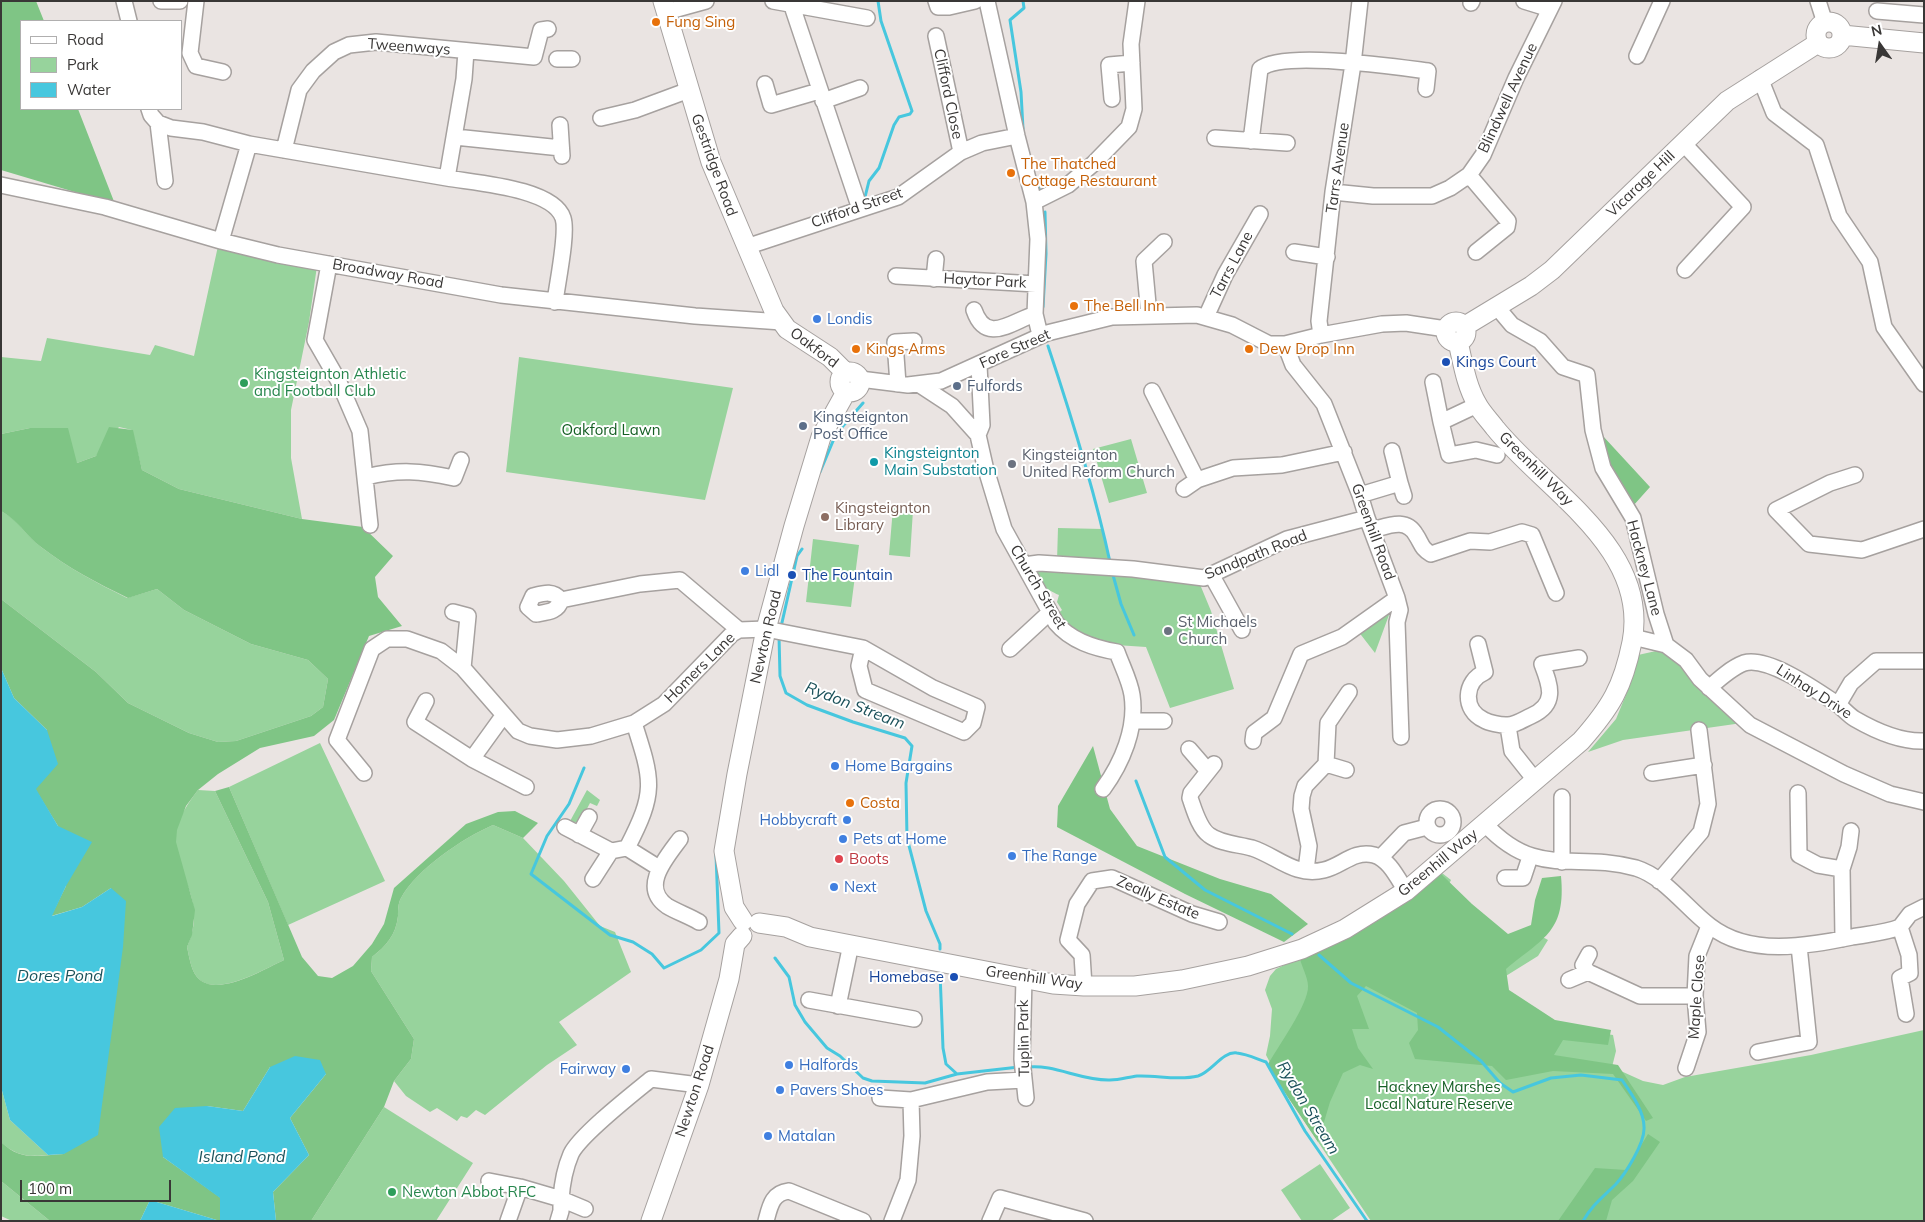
<!DOCTYPE html>
<style>
body{margin:0}
#map{position:relative;width:1925px;height:1222px;overflow:hidden;background:#eae4e2;font-family:Mulish,sans-serif}
canvas{display:block}
.frame{position:absolute;inset:0;border:2px solid #393736;pointer-events:none}
.legend{position:absolute;left:20px;top:20px;width:162px;height:90px;box-sizing:border-box;background:#fff;border:1px solid #b0afaf;margin:0;padding:6px 9px;list-style:none;font-size:15px;color:#393736}
.legend li{display:flex;align-items:center;gap:10px;height:25px}
.legend b{width:25px;border:1px solid #b0afaf}
.north{position:absolute;left:1855px;top:20px;width:50px;height:50px;-webkit-text-stroke:4px #fff;paint-order:stroke;rotate:347deg;font-size:14px;font-weight:700;line-height:20px;text-align:center;color:#393736}
.north::after{content:'';display:block;margin:auto;width:18px;height:22px;background:#393736;clip-path:polygon(50% 0,100% 100%,50% 72%,0 100%)}
.scale{position:absolute;left:20px;top:1180px;width:151px;height:22px;box-sizing:border-box;border:2px solid #393736;border-top:0;padding-left:6px;font-size:15px;line-height:18px;white-space:nowrap;color:#393736;-webkit-text-stroke:4px #fff;paint-order:stroke}
</style>
<div id="map">
<canvas width="1925" height="1222"></canvas>
<div class="frame"></div>
<ul class="legend">
<li><b style="height:6px;background:#fff"></b>Road</li>
<li><b style="height:14px;background:#97d39c"></b>Park</li>
<li><b style="height:14px;background:#47c7de"></b>Water</li>
</ul>
<div class="north">N</div>
<div class="scale">100 m</div>
</div>
<script>
const context = document.querySelector('canvas').getContext('2d');
context.lineJoin = 'round';
function fill(path, color) {
  context.fillStyle = color;
  context.fill(path, 'evenodd');
}
function trace(path, color, width, dash) {
  context.strokeStyle = color;
  context.lineWidth = width;
  context.lineCap = dash ? 'butt' : 'round';
  context.setLineDash(dash || []);
  context.stroke(path);
}
function label(font, color, halo, rows, align = 'center') {
  context.font = font + ' Mulish,sans-serif';
  context.lineWidth = 4;
  context.setLineDash([]);
  context.textBaseline = 'middle';
  context.strokeStyle = halo;
  context.fillStyle = color;
  for (const [text, x, y, turn = 0] of rows) {
    context.save();
    context.translate(x, y);
    context.rotate((+turn || 0) * Math.PI / 180);
    context.textAlign = isNaN(turn) ? turn : align;
    if (halo) context.strokeText(text, 0, 0);
    context.fillText(text, 0, 0);
    context.restore();
  }
}
fill(new Path2D(`
 M218,246L317,266L309,322L291,410V458L302,519L179,489L142,470L132,430L119,427L96,456L77,463L30,428L1,434V357L41,361L47,338L150,355L155,345L194,356Z
 M519,357L733,388L705,500L506,472Z
 M1131,439L1147,493L1109,503L1093,449Z
 M893,508L913,510L910,557L889,555Z
 M1,511C18,519 26,536 41,547C68,568 97,583 127,598L157,589L184,610L251,644L308,660L328,679L323,707L311,716L236,741L218,742L189,733L128,703L96,672L1,599Z
 M1058,528L1103,529L1110,565L1057,561Z
 M813,539L859,545L851,607L806,602Z
 M1038,569L1131,575L1199,582L1211,611L1234,689L1170,708L1146,647L1116,645L1077,634L1057,614L1062,610L1057,602L1059,595C1045,589 1043,586 1035,572Z
 M1388,611L1389,615L1375,653L1358,631Z
 M1656,651C1686,658 1719,701 1742,723L1623,740L1588,752L1616,719L1630,685L1638,655Z
 M320,743L385,881L288,925L229,787Z
 M198,790L215,791L268,902L284,960C264,969 215,999 197,977C191,970 189,956 187,947C210,897 170,873 176,831C179,816 189,802 198,790Z
 M587,790L600,800L597,806L590,803L580,822L569,823Z
 M493,825L523,838L564,881L600,926L615,932L631,972L559,1022L577,1045L547,1065L485,1115L476,1110L467,1118L461,1116L457,1121L437,1108L430,1112L406,1096L394,1081L411,1059L414,1039L371,971L372,957C386,946 396,935 398,916C398,911 398,903 401,898C417,869 463,838 493,825Z
 M1442,873L1451,880L1448,886L1507,935H1539L1548,940L1538,956L1501,979L1500,986L1564,1027L1613,1035L1616,1051L1612,1067L1643,1081L1663,1085L1685,1077L1811,1055L1924,1030V1221H1371L1288,1097L1266,1055L1270,1036L1272,1009L1265,990L1270,976L1276,969L1375,922L1396,910Z
 M1,1087L10,1120L48,1155C28,1157 16,1156 1,1142Z
 M384,1107L473,1163L436,1221H311Z
 M1320,1164L1350,1208L1331,1221H1302L1281,1190Z
 M1,1181L50,1221H12L1,1216Z`), '#97d39c');
fill(new Path2D(`
 M1,1H36L44,21H21V109H78L115,204L1,170Z
 M109,427L133,430L142,470L179,489L302,519L363,527L393,556L375,577L378,597L402,626L369,636L334,720L314,736L260,748L218,774L198,790L186,806L177,830L176,842L195,910L192,935L187,947C189,956 191,970 197,977C216,999 264,969 284,960L268,902L215,791L229,787L302,957L318,976L332,978L353,966L372,944L384,924L394,888L466,824L498,812L515,811L538,823L523,838L493,825C463,838 417,869 401,898C398,903 398,911 398,916C396,935 386,946 372,957L371,971L414,1039L411,1059L394,1081L384,1107L311,1221H276L273,1192L309,1155L290,1118L326,1074L270,1067L243,1111L207,1106L163,1157L221,1198L220,1221L150,1200L140,1221H50L1,1181V1142C22,1162 38,1155 64,1154L111,888L82,907L51,916L66,886L58,826L35,789L47,730L14,698L1,668V599L96,672L128,703L189,733L218,742L236,741L311,716L323,707L328,679L308,660L251,644L184,610L157,589L128,598C97,583 68,568 41,547C26,536 18,520 1,511V434L30,428H68L77,463L96,456Z
 M1602,435L1650,487L1633,506L1610,468Z
 M1093,746L1110,809L1137,846L1220,879L1271,894L1308,924L1284,942L1185,894L1057,827L1058,806Z
 M1441,874L1472,904L1508,934L1531,925L1535,900L1542,878L1561,876C1566,931 1545,937 1506,969L1509,990L1555,1020L1611,1030L1608,1045L1563,1040L1554,1055L1618,1065L1653,1118L1646,1121L1613,1074L1553,1071L1506,1080L1492,1066L1415,1059L1409,1043L1418,1030L1417,1013L1366,986L1357,996L1369,1029H1352L1358,1048L1373,1069L1360,1065L1343,1073L1330,1102L1318,1142L1267,1066C1277,1048 1309,1004 1308,986C1308,978 1302,967 1300,959L1375,922Z
 M1648,1134L1660,1142L1633,1181L1612,1200L1606,1221H1558L1595,1168L1626,1170Z`), '#7fc585');
fill(new Path2D(`
 M1,668L14,698L47,730L58,764L36,789L58,826L92,842L66,886L52,916L82,907L111,888L126,901L123,947L98,1135L64,1154L48,1155L10,1120L1,1087Z
 M295,1056L320,1060L326,1074L290,1118L309,1155L273,1192L276,1221H140L150,1200L220,1221V1198L163,1157L159,1127L175,1108L207,1106L243,1111L270,1067Z`), '#47c7de');
trace(new Path2D(`
 M1023,1L1024,8L1010,20L1021,92L1023,129
 M1035,178L1041,194
 M865,197L869,181L879,168L894,125L899,117L910,114L912,111L881,21L878,1
 M1043,307L1046,254L1045,212
 M1048,346C1072,418 1094,488 1110,562
 M820,472L836,434L863,403
 M1113,575L1121,604L1134,635
 M781,627L797,556L802,549
 M779,636L780,676L786,693L807,705L853,722L905,738L912,746L906,783L907,838L926,911L940,944V949
 M584,768L569,804L547,836L531,874L610,935L633,942L652,954L664,968L701,950L719,933L716,855
 M1136,781L1165,857L1205,890L1292,934
 M1319,955L1351,983L1438,1027L1481,1061L1500,1083L1513,1092L1551,1078L1581,1075L1622,1080C1631,1093 1645,1112 1644,1129C1644,1144 1626,1173 1616,1184C1603,1197 1593,1204 1583,1221
 M775,958L789,977L795,1005L805,1022L827,1048L840,1056L863,1078L872,1081L925,1083L957,1074
 M940,973L943,1048L946,1064L957,1074L1019,1067
 M1028,1067C1054,1064 1082,1081 1110,1080C1120,1080 1128,1077 1137,1076C1157,1075 1178,1081 1198,1076C1212,1072 1222,1051 1237,1053C1247,1054 1257,1059 1266,1062L1305,1131L1367,1221`), '#47c7de', 3);
const minor = new Path2D(`
 M124,1L129,21
 M161,1H180
 M196,1L190,53L196,66L223,72
 M773,1L867,18
 M936,1L938,7H949L975,1
 M987,1L1017,136L1034,202L1038,239L1035,314L1040,335
 M1524,1L1550,9
 M1818,1L1825,23
 M791,3L860,209
 M1471,3L1472,1
 M1877,11L1924,15
 M666,12L706,1
 M936,36L961,152
 M466,51L464,79L447,178C475,183 553,188 563,218C568,233 557,284 555,302
 M1637,56L1662,1
 M557,59H572
 M1760,78L1774,113L1816,145L1839,216L1870,262L1884,327L1924,384
 M765,84L771,105L819,91
 M1112,99L1109,65L1132,63
 M823,101L860,88
 M149,109L151,115L158,123L165,181
 M601,118L635,110L689,90
 M158,123L171,128L203,132L249,144
 M560,125L562,156
 M455,137L561,148
 M1215,138L1287,143
 M1251,141L1260,69C1282,50 1397,67 1428,71L1426,89
 M1683,143L1743,207L1685,270
 M284,150L299,90L313,71L334,52L349,45L376,42L534,57L541,30L548,29
 M1469,175L1508,221L1507,227L1476,252
 M1,185L105,207L221,241L278,255L501,295L695,316L782,322
 M1333,192L1373,196H1432L1450,188L1469,175L1483,155L1516,78L1554,1
 M1034,202L1068,185L1093,164L1129,127L1134,109L1131,44L1137,1
 M221,241L249,144L447,178
 M746,247L898,197L961,152L982,143L1017,136
 M1294,252L1327,257
 M329,264L315,340L338,380L360,431L370,525
 M896,276L1036,284
 M934,279L936,259
 M1496,306L1512,325L1540,341L1563,367L1587,375L1593,430L1603,468L1633,518L1656,614L1666,645
 M974,310C986,345 1011,322 1035,314
 M1149,315L1144,261L1164,242
 M1206,317L1225,275L1260,214
 M1321,335L1319,321L1333,192L1353,64L1360,1
 M1285,344L1293,365L1324,404L1360,495L1367,518L1397,598L1400,610L1397,622L1401,737
 M860,379L908,385L941,381L1047,333L1112,317L1197,315L1232,325L1269,344H1285L1321,335L1382,324L1406,323L1446,329
 M1433,382L1441,422
 M898,384L895,342L914,341
 M920,385L952,406L978,435L985,466L1004,529L1056,623C1071,641 1094,648 1117,652C1122,666 1130,681 1132,695C1137,728 1122,763 1103,789
 M1152,391L1197,480
 M1477,405L1441,422L1449,455L1476,450L1497,455
 M978,435L982,425L979,365
 M1392,451L1400,483
 M1855,475L1830,483L1776,510L1809,544L1862,550L1924,529
 M366,477C399,469 421,471 454,478L461,460
 M1184,489L1197,480L1233,468L1282,465L1344,452
 M1360,495L1400,483L1404,496
 M1372,530C1388,526 1406,517 1416,535C1422,544 1421,548 1431,554L1470,541L1490,542L1522,532L1532,535L1556,593
 M1024,565L1039,563L1133,569L1204,578L1287,539L1367,518
 M1212,576L1242,630
 M561,600C553,590 544,593 533,596L528,607L536,614C547,612 558,612 561,600L640,584L680,580L739,630
 M453,612L468,616L463,668
 M1633,637L1666,645L1686,660L1700,679L1750,725L1844,774L1890,794L1924,802
 M1478,644L1485,672C1464,681 1462,710 1484,720C1489,723 1500,725 1506,725C1514,726 1524,719 1531,716C1558,704 1550,685 1542,664L1579,658
 M1010,649L1049,613
 M1709,688C1719,679 1731,668 1744,663C1768,656 1816,690 1837,704C1843,708 1848,715 1855,719C1874,730 1901,742 1924,741
 M426,701L415,722L472,759L526,787
 M1838,705L1851,683L1876,661H1924
 M1133,721H1164
 M1508,726L1512,751L1535,780
 M1253,741L1254,733L1274,718L1301,654L1342,637L1397,598
 M1189,749L1208,771
 M472,759L503,716
 M1214,764L1191,793L1190,798C1194,809 1199,828 1209,835C1221,844 1238,844 1252,848C1277,856 1294,877 1324,870C1342,866 1353,850 1374,855C1389,859 1398,879 1406,891
 M1326,764L1346,770
 M364,773L337,740L372,649L387,639H407L441,651L463,668L518,731L530,736L557,740L591,736L634,723L664,704L732,634L739,630L766,629L863,648L933,688L977,707L973,723L964,732L865,690L859,666L863,648
 M1652,773L1704,765
 M1798,793L1799,855L1818,865L1842,869L1849,847L1851,831
 M1427 822a13 13 0 1 1 26 0a13 13 0 1 1-26 0Z
 M1485,824C1537,880 1575,851 1636,868C1665,877 1686,908 1710,926C1750,957 1806,946 1852,937C1868,934 1885,933 1900,927
 M565,827L611,851L627,848L659,868
 M579,835L589,817
 M680,839C666,858 640,887 667,906C677,912 689,916 699,922
 M627,848C656,792 653,782 634,723
 M1381,857L1404,833L1427,827
 M1562,862V797
 M1842,869L1843,939
 M1306,870L1309,846L1301,809L1302,796L1305,786L1326,764L1328,723L1349,692
 M1505,878H1523L1530,857
 M593,879L611,851
 M1659,881L1701,832L1708,804L1699,730
 M1900,927L1909,955L1910,973L1900,978L1906,1014
 M1900,927L1910,914L1924,907
 M1588,972L1583,965L1589,954
 M1024,978L1022,1059L1026,1098
 M1569,980L1588,972L1640,996H1695
 M1084,986L1082,955L1068,940L1077,904L1092,881L1112,878L1192,914L1219,922
 M809,1000L914,1019
 M838,1006L851,944
 M1758,1052L1809,1042L1799,946
 M1686,1068L1698,1032L1695,996L1697,956L1709,926
 M880,1098L911,1100L987,1082L1024,1080
 M489,1181L520,1187L561,1199C562,1185 565,1168 571,1154C580,1135 634,1093 651,1079L699,1085
 M508,1221L520,1187
 M558,1221L561,1211V1199L585,1209
 M766,1221C770,1206 772,1193 789,1191L863,1221
 M892,1221L908,1180L912,1136L911,1100
 M990,1221L1000,1198L1085,1221`);
const major = new Path2D(`
 M663,1L711,162L774,311L787,329L830,357L846,373
 M1816 35a13 13 0 1 1 26 0a13 13 0 1 1-26 0Z
 M1842,35L1924,43
 M1446 332a10 10 0 1 1 20 0a10 10 0 1 1-20 0Z
 M1465,326L1531,286L1552,270L1727,101L1818,43
 M840 382a10 10 0 1 1 20 0a10 10 0 1 1-20 0Z
 M743,921L734,907L724,851L737,774L766,629L794,526L821,437L846,392
 M759,923L786,927L810,937L1053,984L1084,986H1135L1182,980L1248,966L1302,949L1345,929L1406,891L1581,741C1611,707 1623,687 1632,642C1650,548 1546,491 1495,428C1489,420 1481,412 1477,404C1466,385 1463,363 1458,342
 M651,1221L699,1085L729,979L735,944L742,936`);
trace(minor, '#a6a19f', 18);
trace(major, '#a6a19f', 21);
trace(minor, '#fff', 15);
trace(major, '#fff', 19);
for (const [x, y, r, color] of [
 [656,22,5,"#e8710a"],
 [1011,173,5,"#e8710a"],
 [1074,306,5,"#e8710a"],
 [817,319,5,"#3f7fe0"],
 [856,349,5,"#e8710a"],
 [1249,349,5,"#e8710a"],
 [1446,362,5,"#1a4fb4"],
 [244,383,5,"#2e9e5b"],
 [957,386,5,"#5c6f8a"],
 [803,426,5,"#5c6f8a"],
 [874,462,5,"#0f9aa8"],
 [1012,464,5,"#6b7280"],
 [825,517,5,"#8d6e63"],
 [745,571,5,"#3f7fe0"],
 [792,575,5,"#1a4fb4"],
 [1168,631,5,"#6b7280"],
 [835,766,5,"#3f7fe0"],
 [850,803,5,"#e8710a"],
 [847,820,5,"#3f7fe0"],
 [843,839,5,"#3f7fe0"],
 [1012,856,5,"#3f7fe0"],
 [839,859,5,"#e0444e"],
 [834,887,5,"#3f7fe0"],
 [954,977,5,"#1a4fb4"],
 [789,1065,5,"#3f7fe0"],
 [626,1069,5,"#3f7fe0"],
 [780,1090,5,"#3f7fe0"],
 [768,1136,5,"#3f7fe0"],
 [392,1192,5,"#2e9e5b"]
]) {
  const dot = new Path2D();
  dot.arc(x, y, r, 0, 2 * Math.PI);
  context.fillStyle = color;
  context.fill(dot);
  trace(dot, '#fff', 2);
}
label('15px', '#c56008', '#fff', [
 ["Fung Sing",666,22],
 ["The Thatched",1021,164],
 ["Cottage Restaurant",1021,181],
 ["The Bell Inn",1084,306],
 ["Kings Arms",866,349],
 ["Dew Drop Inn",1259,349],
 ["Costa",860,803]
], 'left');
label('15px', '#393736', '#fff', [
 ["Tweenways",409,47,4],
 ["Clifford Close",948,94,78],
 ["Blindwell Avenue",1508,98,-65],
 ["Gestridge Road",714,165,70],
 ["Tarrs Avenue",1338,168,-82],
 ["Vicarage Hill",1641,184,-44],
 ["Clifford Street",857,208,-19],
 ["Tarrs Lane",1232,265,-62],
 ["Broadway Road",388,274,10],
 ["Haytor Park",985,281,3],
 ["Oakford",814,348,37],
 ["Fore Street",1015,349,-24],
 ["Greenhill Way",1536,469,45],
 ["Greenhill Road",1373,532,70],
 ["Sandpath Road",1256,555,-22],
 ["Hackney Lane",1644,568,75],
 ["Church Street",1038,587,59],
 ["Newton Road",766,637,-77],
 ["Homers Lane",700,668,-45],
 ["Linhay Drive",1814,692,33],
 ["Greenhill Way",1438,863,-39],
 ["Zeally Estate",1158,898,23],
 ["Greenhill Way",1034,978,8],
 ["Maple Close",1697,997,-86],
 ["Tuplin Park",1024,1038,-91],
 ["Newton Road",695,1091,-72]
]);
label('15px', '#366cbe', '#fff', [
 ["Londis",827,319],
 ["Lidl",755,571],
 ["Home Bargains",845,766],
 ["Hobbycraft",837,820,"right"],
 ["Pets at Home",853,839],
 ["The Range",1022,856],
 ["Next",844,887],
 ["Halfords",799,1065],
 ["Fairway",616,1069,"right"],
 ["Pavers Shoes",790,1090],
 ["Matalan",778,1136]
], 'left');
label('15px', '#164399', '#fff', [
 ["Kings Court",1456,362],
 ["The Fountain",802,575],
 ["Homebase",944,977,"right"]
], 'left');
label('15px', '#27864d', '#fff', [
 ["Kingsteignton Athletic",254,374],
 ["and Football Club",254,391],
 ["Newton Abbot RFC",402,1192]
], 'left');
label('15px', '#4e5e75', '#fff', [
 ["Fulfords",967,386],
 ["Kingsteignton",813,417],
 ["Post Office",813,434]
], 'left');
label('15px', '#155f24', '#fff', [
 ["Oakford Lawn",611,430],
 ["Hackney Marshes",1439,1087],
 ["Local Nature Reserve",1439,1104]
]);
label('15px', '#0d838f', '#fff', [
 ["Kingsteignton",884,453],
 ["Main Substation",884,470]
], 'left');
label('15px', '#5b616d', '#fff', [
 ["Kingsteignton",1022,455],
 ["United Reform Church",1022,472],
 ["St Michaels",1178,622],
 ["Church",1178,639]
], 'left');
label('15px', '#785e54', '#fff', [
 ["Kingsteignton",835,508],
 ["Library",835,525]
], 'left');
label('15px', '#be3a42', '#fff', [
 ["Boots",849,859]
], 'left');
label('italic 16px', '#1b515a', '#fff', [
 ["Rydon Stream",855,706,21],
 ["Dores Pond",60,976],
 ["Rydon Stream",1308,1108,59],
 ["Island Pond",242,1157]
]);
</script>
